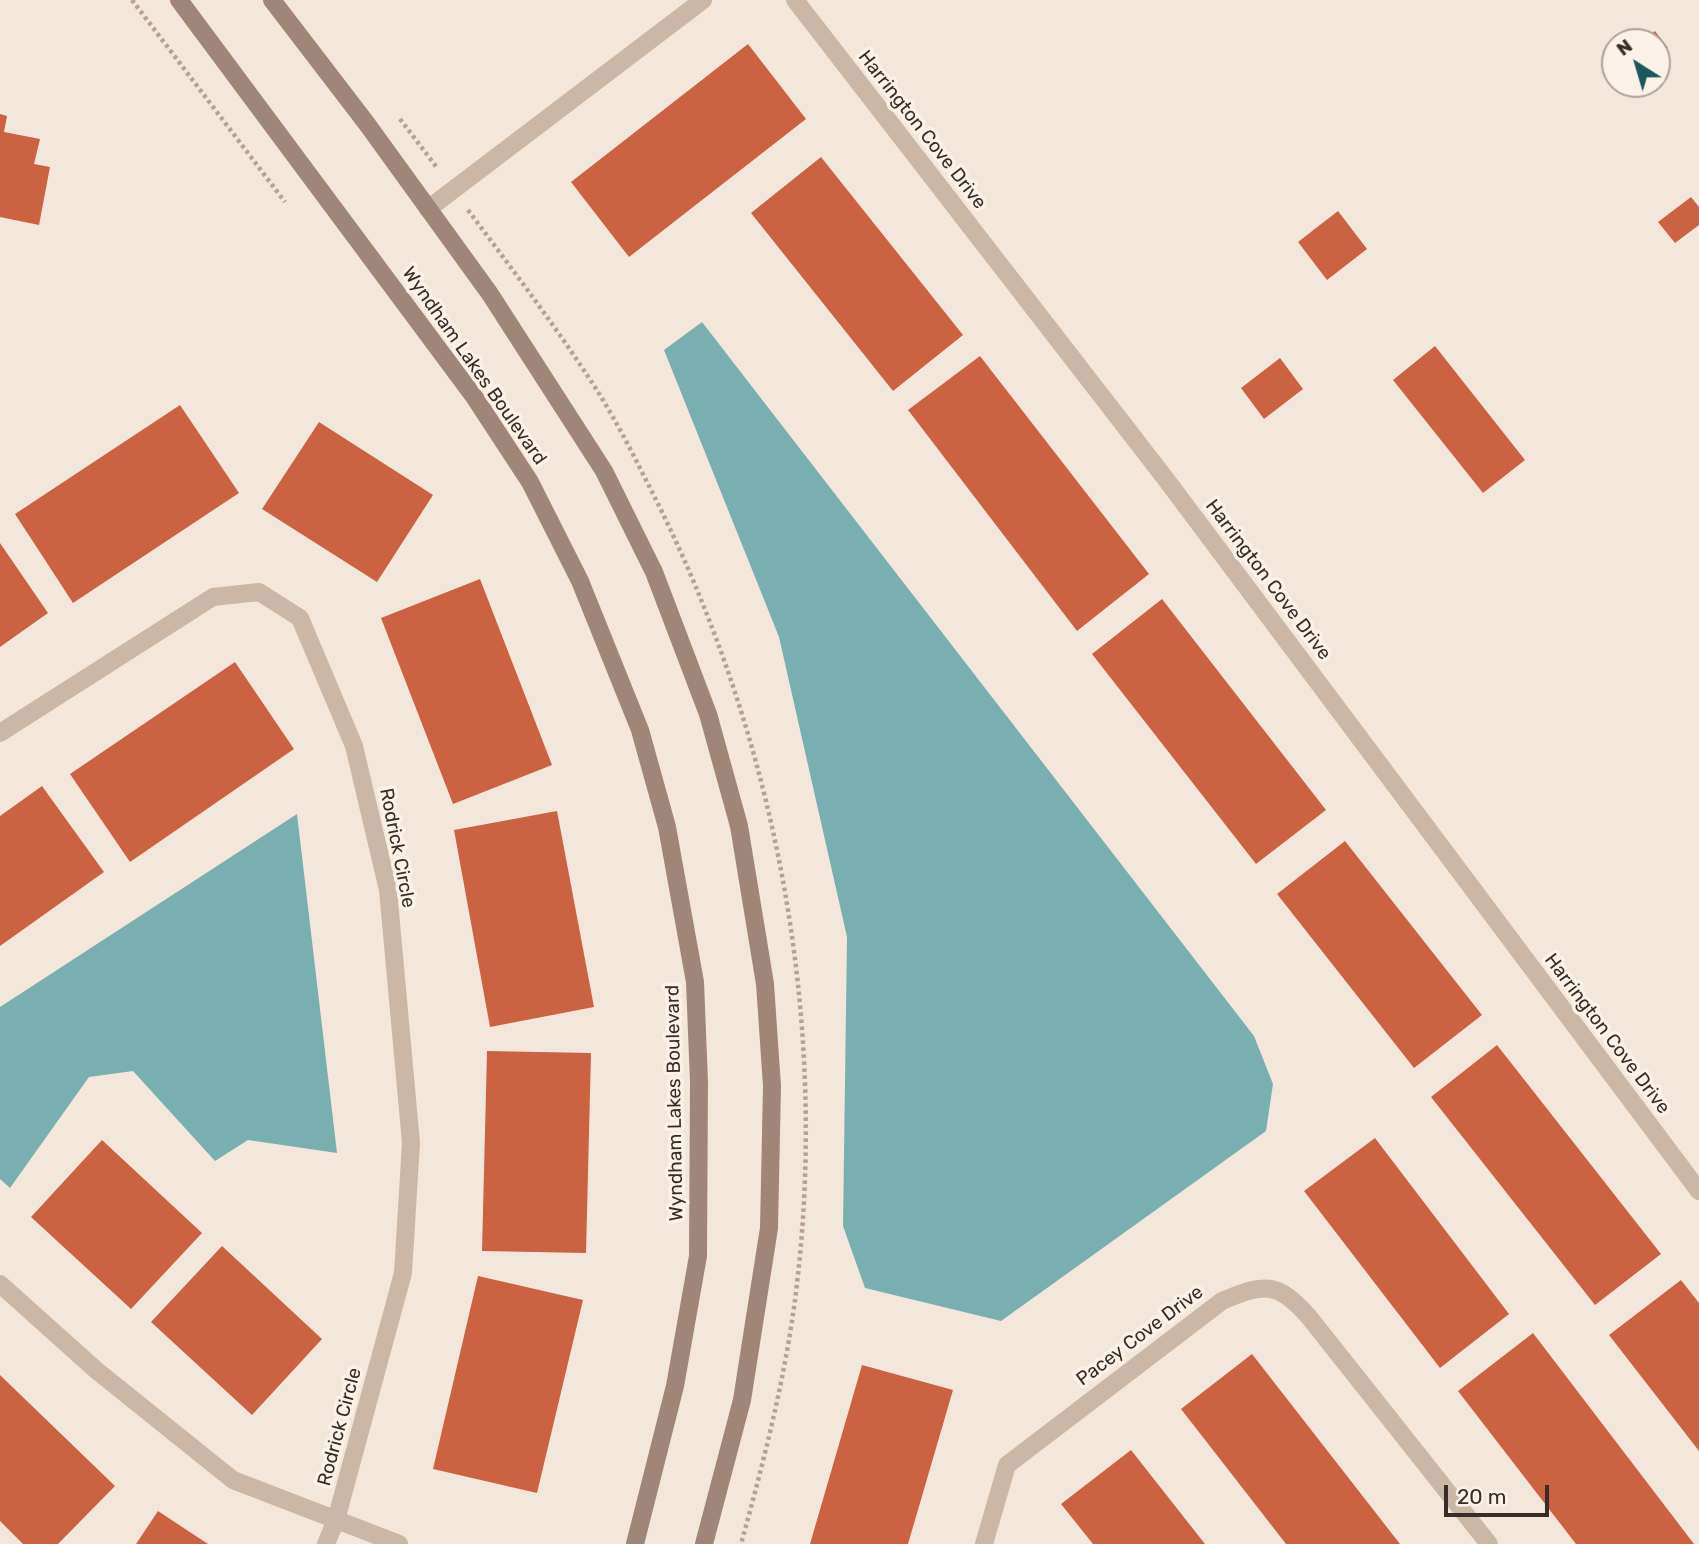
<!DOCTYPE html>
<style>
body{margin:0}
#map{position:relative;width:1699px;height:1544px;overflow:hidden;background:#f3e7db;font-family:Rubik,sans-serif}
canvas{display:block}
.north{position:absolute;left:1601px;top:28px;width:70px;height:70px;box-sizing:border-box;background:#faf2e8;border:2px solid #aca39b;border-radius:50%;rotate:323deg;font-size:19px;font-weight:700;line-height:28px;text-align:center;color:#372c27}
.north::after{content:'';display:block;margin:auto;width:24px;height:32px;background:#1b575b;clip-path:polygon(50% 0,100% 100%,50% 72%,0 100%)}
.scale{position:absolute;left:1444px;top:1485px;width:105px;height:32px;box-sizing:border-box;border:4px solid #372c27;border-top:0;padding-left:9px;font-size:21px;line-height:24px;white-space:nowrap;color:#372c27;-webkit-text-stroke:5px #faf2e8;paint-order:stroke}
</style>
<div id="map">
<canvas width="1699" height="1544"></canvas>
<div class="north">N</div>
<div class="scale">20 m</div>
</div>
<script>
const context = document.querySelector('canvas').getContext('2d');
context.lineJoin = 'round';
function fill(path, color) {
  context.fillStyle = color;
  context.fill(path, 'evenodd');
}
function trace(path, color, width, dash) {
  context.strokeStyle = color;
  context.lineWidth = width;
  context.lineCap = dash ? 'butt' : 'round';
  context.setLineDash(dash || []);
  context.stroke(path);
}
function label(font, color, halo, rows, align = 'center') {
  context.font = font + ' Rubik,sans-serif';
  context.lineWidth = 7;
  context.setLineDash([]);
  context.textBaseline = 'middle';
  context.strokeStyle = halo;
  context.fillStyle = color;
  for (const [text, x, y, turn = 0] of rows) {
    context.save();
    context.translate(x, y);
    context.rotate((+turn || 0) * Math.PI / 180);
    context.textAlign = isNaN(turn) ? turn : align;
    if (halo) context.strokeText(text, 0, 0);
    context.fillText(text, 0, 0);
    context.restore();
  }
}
fill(new Path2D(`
 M702,322L1254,1036L1273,1084L1266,1131L1001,1321L865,1288L843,1226L847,937L779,637L664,350Z
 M297,814L337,1153L248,1140L215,1161L133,1071L89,1077L10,1188L0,1179V1007Z`), '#79afb1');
fill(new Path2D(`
 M1655,31L1668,48L1657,57V42H1640Z
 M748,44L806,119L629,257L571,182Z
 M0,114L7,116L4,132L40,139L34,164L50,167L39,225L0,217Z
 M821,157L963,335L893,391L751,213Z
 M1691,197L1699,207V225L1675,243L1658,222Z
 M1338,211L1367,249L1327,280L1298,242Z
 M1435,346L1525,460L1483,493L1393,380Z
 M980,356L1149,574L1077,631L908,410Z
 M1280,358L1303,389L1264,419L1241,388Z
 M180,405L239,493L73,603L15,514Z
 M319,422L433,495L377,582L262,509Z
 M0,543L48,613L0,647Z
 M480,579L552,765L453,804L381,618Z
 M1162,599L1326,810L1256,864L1092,654Z
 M235,662L294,749L130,862L70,774Z
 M42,786L104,872L0,946V816Z
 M557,811L594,1007L490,1027L454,830Z
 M1345,841L1482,1015L1414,1068L1277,894Z
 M1497,1045L1661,1254L1595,1305L1431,1097Z
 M487,1051L591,1053L586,1253L482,1251Z
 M1375,1138L1509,1314L1440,1368L1304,1191Z
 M102,1140L202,1233L131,1309L31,1217Z
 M222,1246L322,1339L252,1415L151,1322Z
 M478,1276L583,1300L537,1493L433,1469Z
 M1681,1280L1699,1303V1451L1609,1335Z
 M1533,1333L1694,1544H1576L1458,1391Z
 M1252,1354L1400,1544H1286L1181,1409Z
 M862,1365L953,1390L908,1544H810Z
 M0,1375L115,1486L58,1544H23L0,1521Z
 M1131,1450L1205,1544H1093L1061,1504Z
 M158,1511L208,1544H136Z`), '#cb6241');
trace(new Path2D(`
 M132,0L285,202
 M400,119L438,169
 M468,210C509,265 551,320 589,378C611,411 630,448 648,484C776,733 831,1022 795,1300C784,1383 763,1464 741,1544`), '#b7a190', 4.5, [3.5, 3.5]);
trace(new Path2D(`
 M795,0L1165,478L1699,1191
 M428,209L703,0
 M0,733L213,597L259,592L300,618L354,746L388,890L411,1143L403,1273L336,1520L326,1544
 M0,1284L96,1370L233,1480L399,1544
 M984,1544L1007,1465L1222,1301C1264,1283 1277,1281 1309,1317L1489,1544`), '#cbb7a6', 18);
trace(new Path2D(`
 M179,0L475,398L530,482L580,581L640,730L667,827L695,982L699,1082L698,1256L675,1386L635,1544
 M272,0L367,124L490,294L604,471L654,572L708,714L739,826L765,984L772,1086L769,1228L742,1400L704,1544`), '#9f8678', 18);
label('19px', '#372c27', '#faf2e8', [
 ["Harrington Cove Drive",922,130,52],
 ["Wyndham Lakes Boulevard",474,366,55],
 ["Harrington Cove Drive",1268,580,53],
 ["Rodrick Circle",397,848,79],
 ["Harrington Cove Drive",1607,1034,53],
 ["Wyndham Lakes Boulevard",675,1103,-91],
 ["Pacey Cove Drive",1140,1336,-37],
 ["Rodrick Circle",340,1427,-75]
]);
</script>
